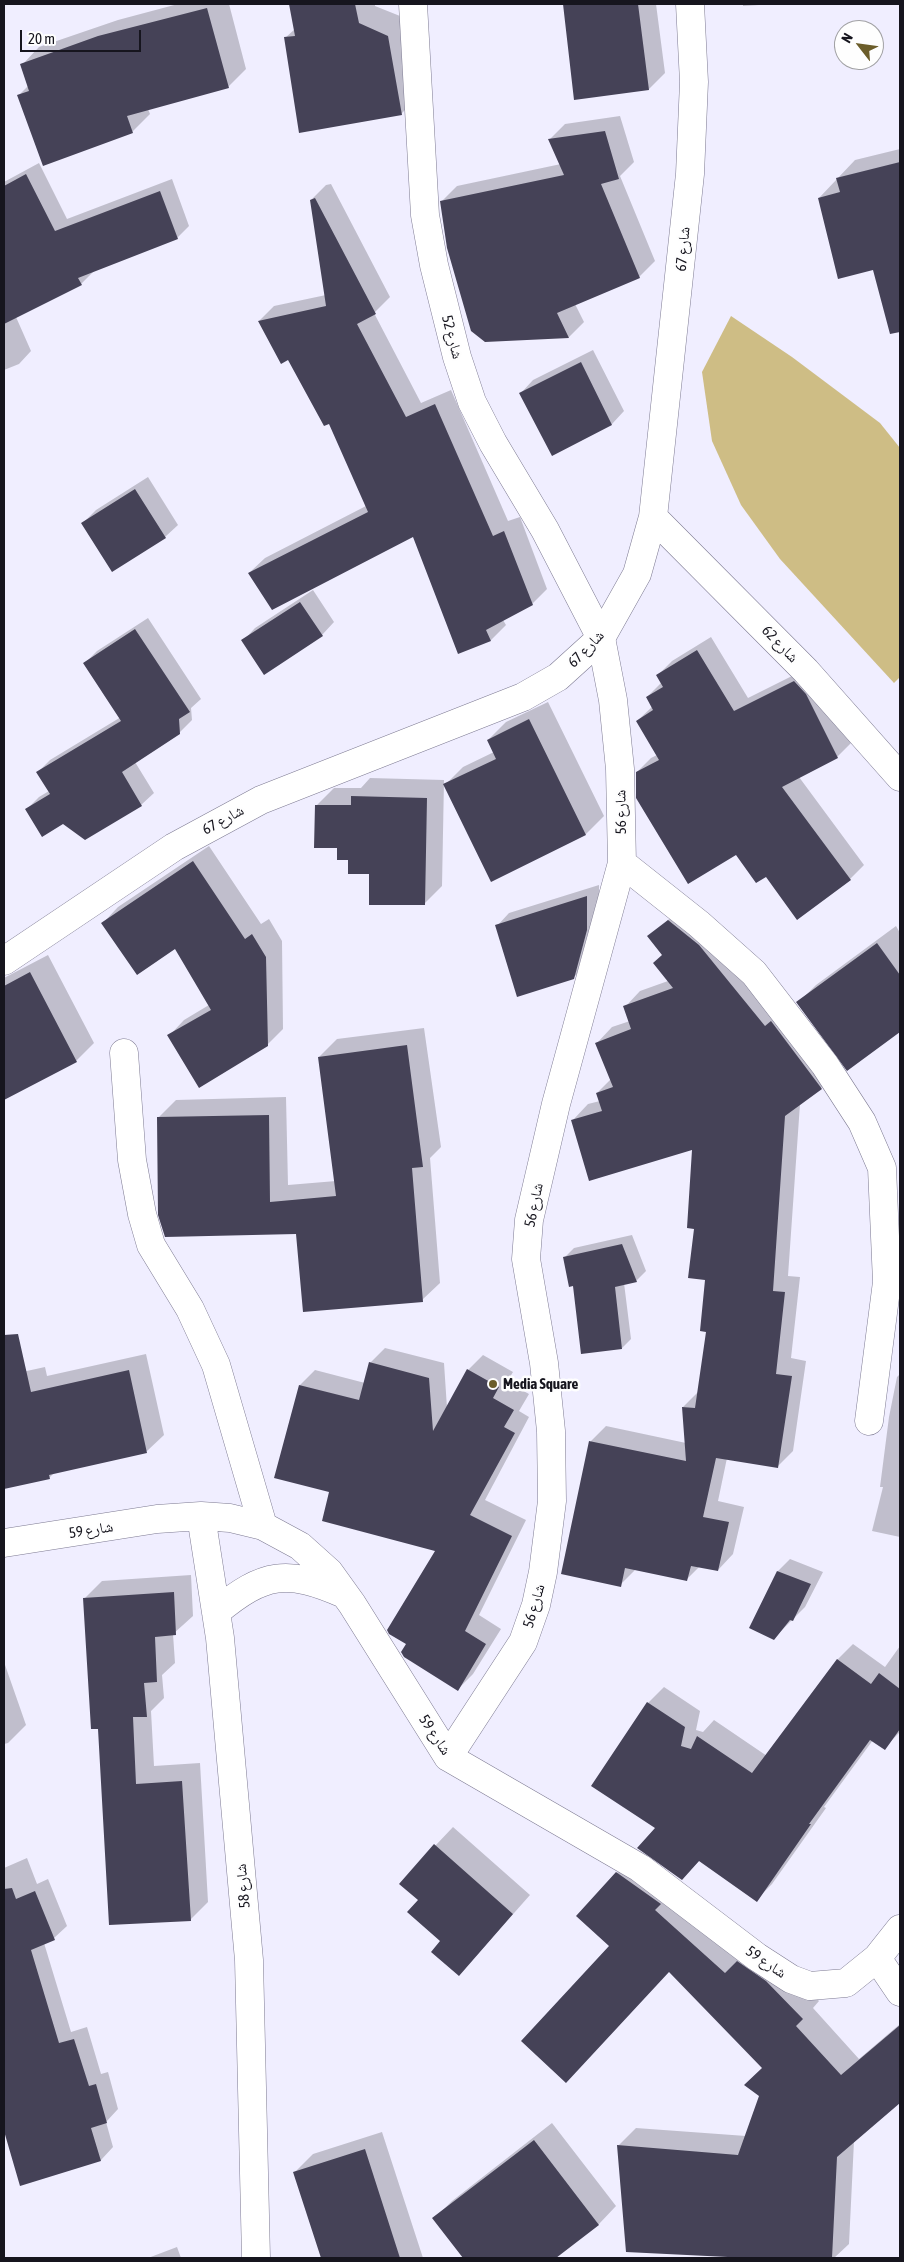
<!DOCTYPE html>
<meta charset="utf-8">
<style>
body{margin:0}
#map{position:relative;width:904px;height:2262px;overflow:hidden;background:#f0eeff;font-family:"Asap Condensed",sans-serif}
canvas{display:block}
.frame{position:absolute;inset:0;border:5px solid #16151e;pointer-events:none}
.north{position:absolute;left:834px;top:20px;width:50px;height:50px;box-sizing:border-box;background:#fefefe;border:1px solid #a1a1a4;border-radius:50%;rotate:300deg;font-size:14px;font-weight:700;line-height:20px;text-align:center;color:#16151e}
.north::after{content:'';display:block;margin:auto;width:18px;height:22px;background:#6b5d2a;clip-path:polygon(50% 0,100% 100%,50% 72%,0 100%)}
.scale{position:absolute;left:20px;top:30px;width:121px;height:22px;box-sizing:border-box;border:2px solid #16151e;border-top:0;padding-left:6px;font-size:15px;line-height:18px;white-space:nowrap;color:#16151e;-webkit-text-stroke:4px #fefefe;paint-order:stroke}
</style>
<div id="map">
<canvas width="904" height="2262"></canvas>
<div class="frame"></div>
<div class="north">N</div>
<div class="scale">20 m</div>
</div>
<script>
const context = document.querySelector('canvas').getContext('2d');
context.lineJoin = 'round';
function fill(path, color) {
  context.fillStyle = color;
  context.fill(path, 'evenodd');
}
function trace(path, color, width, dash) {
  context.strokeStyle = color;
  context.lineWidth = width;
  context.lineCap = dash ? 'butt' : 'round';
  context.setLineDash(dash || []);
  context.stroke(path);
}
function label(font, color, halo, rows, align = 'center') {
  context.font = font + ' "Asap Condensed","Noto Naskh Arabic",sans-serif';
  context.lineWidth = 5;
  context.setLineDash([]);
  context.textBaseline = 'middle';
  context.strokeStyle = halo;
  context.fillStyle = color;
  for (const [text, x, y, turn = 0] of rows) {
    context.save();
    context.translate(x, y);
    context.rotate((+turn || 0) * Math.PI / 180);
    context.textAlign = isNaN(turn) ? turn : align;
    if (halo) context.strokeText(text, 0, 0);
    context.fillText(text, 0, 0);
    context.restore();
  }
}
fill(new Path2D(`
 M731,316L792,357L880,423L900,448V677L894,683L780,559L741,505L712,441L702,372Z`), '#cebd85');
fill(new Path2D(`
 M178,4H229L246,69L228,87L148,109L150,114L132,132L18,96L29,85L22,65L39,47L118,20Z
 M291,4H375V6L405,18L418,97L401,114L285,38L295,29Z
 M564,4H656L665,73L649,89L575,99Z
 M743,4H775L743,6Z
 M620,116L634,162L620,176L655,261L639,277L575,304L584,322L569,337L485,341L441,202L457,186L561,164L550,139L565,124Z
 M900,149V272L876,278L874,269L819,198L855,160Z
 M39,163L67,219L172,179L189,226L177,238L94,271L81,284L16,317L31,351L19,364L4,370V275L30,263L4,212V182Z
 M331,184L390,297L374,313L421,403L451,390L508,521L520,517L547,589L532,604L503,620L506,625L491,640L458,652L413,535L249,573L265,558L366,506L330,422L289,358L259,321L274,306L326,295L311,200L326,185Z
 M593,350L624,411L612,424L552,454L521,393L533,380Z
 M148,477L178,525L165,537L83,523L96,510Z
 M313,590L334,622L322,635L243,641L255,628Z
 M148,618L201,699L191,708L192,720L179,733L135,762L154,793L141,805L63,822L27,809L39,797L49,791L38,772L50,760L121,717L85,663L97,651Z
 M711,637L748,698L808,668L820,680L851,743L837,757L799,777L864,865L850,879L766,875L637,772L651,758L657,755L637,721L653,706L647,697L661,683L658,675L672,661Z
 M548,702L604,816L586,834L491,880L445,785L463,767L494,752L488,740L506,722Z
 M370,778L444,780L442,886L424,904L349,859L338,847L316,806L334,788H361Z
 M209,846L261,924L269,919L282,941L283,1029L267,1045L169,1036L184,1020L209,1005L175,947L103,923L118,907Z
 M599,885V917L586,965L573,978L497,926L509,913Z
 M685,905L836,1072L821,1088L800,1104L788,1276L800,1277L791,1358L806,1361L793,1451L777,1467L727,1458L718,1501L744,1507L733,1554L718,1570L700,1566L686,1580L636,1569L620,1585L563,1573L591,1441L606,1426L686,1443L683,1407L698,1392L708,1330L707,1279L696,1228L694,1149L573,1120L588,1104L600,1101L597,1093L611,1079L597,1043L612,1027L630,1021L625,1007L640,991L668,981L664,954L649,937Z
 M896,926L900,933V1030L848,1069L798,1003L816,985Z
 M48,955L94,1043L76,1061L4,1098V978Z
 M424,1028L441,1147L430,1158L440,1283L422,1300L297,1233L158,1118L176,1100L286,1097L288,1185L336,1181L319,1057L337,1039Z
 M632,1235L646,1271L636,1281L624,1283L631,1339L622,1348L565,1257L574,1248Z
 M385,1348L444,1363L447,1408L468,1370L483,1355L513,1372L507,1382L529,1394L519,1411L529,1417L485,1500L526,1520L479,1615L501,1629L473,1674L458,1689L408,1644L437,1551L330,1491L275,1477L300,1385L315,1370L365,1383L370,1363Z
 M146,1354L164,1435L147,1451L54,1473L49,1478L4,1488V1376L45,1367L47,1376Z
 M900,1374V1537L872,1531L883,1487H880L889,1417L897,1377Z
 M790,1559L823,1572L805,1607L774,1638L778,1571Z
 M191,1575L193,1616L173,1634L175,1663L162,1675L164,1698L151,1711L154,1766L200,1763L208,1902L190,1920L99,1727L84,1599L102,1581Z
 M853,1644L885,1667L900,1646V1732L884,1748L873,1740L824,1807L826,1808L772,1884L756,1900L700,1860L682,1879L657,1828L648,1703L664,1687L700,1711L696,1730L703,1732L714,1720L767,1756L837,1660Z
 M4,1662L26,1725L8,1743L4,1744Z
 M453,1827L530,1895L476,1956L442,1941L419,1900L400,1883Z
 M634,1855L784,1964L819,2001L813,2008L859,2059L900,2024V2102L854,2141L849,2244L834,2258H772L628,2251L618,2146L636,2128L746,2136L760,2096L763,2068L669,1971L611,1946L617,1873Z
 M27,1858L37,1884L48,1879L67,1926L54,1938L44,1943L71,2032L87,2027L101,2074L108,2072L118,2109L106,2122L113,2147L101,2160L21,2184L4,2126V1868Z
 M552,2123L616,2206L599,2224L554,2258H464L434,2219L452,2201Z
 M382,2132L423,2258H322L295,2172L313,2154Z
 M177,2247L181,2258H148Z`), '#0003');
fill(new Path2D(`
 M289,4H355L359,23L388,36L402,115L299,133L284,37L295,36Z
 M563,4H638L649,90L574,100Z
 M207,8L229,88L127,116L133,133L43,166L17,95L29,91L20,64L98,36Z
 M605,131L619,179L601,184L640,278L557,313L569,338L485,342L471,331L447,248L440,201L564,175L548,139Z
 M900,162V332L890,334L873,270L838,279L818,198L840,192L836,178Z
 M26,174L55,231L160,191L178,239L78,278L82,285L4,324V186Z
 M315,198L376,314L357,324L406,417L435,404L493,536L504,531L533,605L486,630L491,641L458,654L413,537L272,610L248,573L368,512L329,424L324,426L288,360L281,364L258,321L326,306L310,200Z
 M581,362L612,425L552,456L519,393Z
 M135,489L166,538L112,572L81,523Z
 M300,602L323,636L264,675L241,640Z
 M135,629L190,712L179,719L180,734L122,772L142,806L85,840L63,824L42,837L25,809L50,794L36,772L121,721L83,663Z
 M697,650L734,711L794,681L806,694L838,758L782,787L851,880L797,920L766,877L756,883L736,855L688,884L636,798V772L659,760L636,721L653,710L646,697L663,687L656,675Z
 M529,719L586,835L491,882L443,784L496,759L487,740Z
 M351,796L427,798L425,905H369V874H348V860H337V848H314L315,805H351Z
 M193,861L245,939L252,934L266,957L268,1046L199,1088L167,1035L211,1010L175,949L137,975L101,923Z
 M587,896V930L574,979L517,997L495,925Z
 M668,920L699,945L765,1026L771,1021L822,1089L785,1116L773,1291L785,1292L776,1374L792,1376L778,1468L716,1458L703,1517L729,1522L718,1571L691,1566L687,1581L625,1568L621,1587L561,1574L589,1441L686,1461L682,1407L695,1408L706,1332L700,1331L705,1280L688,1278L694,1229L687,1228L692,1150L589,1181L571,1120L602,1111L596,1093L613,1087L595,1043L631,1029L623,1006L673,988L653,963L662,955L647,936Z
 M877,943L900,975V1032L847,1071L796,1002Z
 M30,972L77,1062L4,1100V986Z
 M407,1045L423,1167L412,1168L423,1302L303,1312L296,1234L165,1237L158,1215L157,1117L269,1115L270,1202L336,1196L318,1057Z
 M622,1244L637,1282L615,1287L622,1349L581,1354L573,1286L569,1287L563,1257Z
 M18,1334L31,1392L129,1370L147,1453L49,1475L50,1479L4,1489V1335Z
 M369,1362L429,1378L433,1431L467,1369L499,1387L493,1398L514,1410L504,1427L515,1433L470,1515L512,1536L465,1631L486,1644L458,1691L404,1657L401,1652L406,1644L389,1634L387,1630L435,1551L322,1521L329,1492L274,1478L299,1385L359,1400Z
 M777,1571L811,1584L793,1621L790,1620L774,1640L749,1628Z
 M174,1592L176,1635L155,1637L157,1682L144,1683L147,1717H133L136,1784L182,1781L191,1921L109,1925L98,1729H91L83,1598Z
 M837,1659L871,1684L879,1673L900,1689V1729L885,1750L870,1740L809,1824H811L757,1902L699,1861L682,1880L637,1848L655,1828L591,1786L647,1702L685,1727L681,1746L691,1749L697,1736L752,1773Z
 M434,1844L513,1914L459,1976L431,1952L440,1941L407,1912L418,1900L399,1884Z
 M616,1872L661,1904L655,1910L725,1973L737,1961L766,1981L803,2019L796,2026L841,2075L900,2025V2103L837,2157L832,2258H748L626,2252L617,2145L738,2155L759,2096L744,2085L762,2068L669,1972L566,2083L521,2041L609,1946L576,1916Z
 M12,1888L16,1899L35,1891L55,1940L31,1950L59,2043L74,2039L89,2086L96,2084L107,2123L91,2128L101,2161L20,2186L4,2131V1889Z
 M534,2140L599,2225L556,2258H463L432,2218Z
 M365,2149L400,2258H321L293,2172Z`), '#454257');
const street = new Path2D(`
 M413,4L425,215L434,265L457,357L472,402L493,443L545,530L601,638L613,700L620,769L622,863L556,1104L529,1220L526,1259L544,1363L551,1431L552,1501L543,1572L536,1605L523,1642L448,1757
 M622,863L699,924L754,973L825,1065L862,1122L882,1168L887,1282L869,1421
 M124,1053L132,1160L142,1214L151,1245L190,1309L216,1365L263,1526
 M201,1516L220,1638L249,1960L256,2258
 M4,1543L157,1519L201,1516L230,1518L263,1526L300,1546L329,1572L352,1604L448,1757L640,1868L757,1957L791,1979L810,1986L846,1983L877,1958L900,1929
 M216,1612C264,1572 287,1569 344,1594
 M877,1958L900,1992`);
const secondary = new Path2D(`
 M653,517L806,671L900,777
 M4,961L174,847L261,800L523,697L558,677L601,638L637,574L653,517L690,174L694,82L690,4`);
trace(street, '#7d7a92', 29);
trace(secondary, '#7d7a92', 29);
trace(street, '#fff', 28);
trace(secondary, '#fff', 28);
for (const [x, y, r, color] of [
 [493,1384,5,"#6b5d2a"]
]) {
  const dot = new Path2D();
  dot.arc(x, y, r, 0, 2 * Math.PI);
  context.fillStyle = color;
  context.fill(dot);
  trace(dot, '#fefefe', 2);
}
label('15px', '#16151e', '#fefefe', [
 ["شارع 67",683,249,-85],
 ["شارع 52",452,337,75],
 ["شارع 62",780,644,46],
 ["شارع 67",586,649,-46],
 ["شارع 56",621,812,-91],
 ["شارع 67",223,820,-29],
 ["شارع 56",534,1205,-79],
 ["شارع 59",91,1530,-9],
 ["شارع 56",534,1606,-74],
 ["شارع 59",435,1735,56],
 ["شارع 58",243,1886,-95],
 ["شارع 59",766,1962,34]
]);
label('bold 15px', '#16151e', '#fefefe', [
 ["Media Square",503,1384]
], 'left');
</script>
